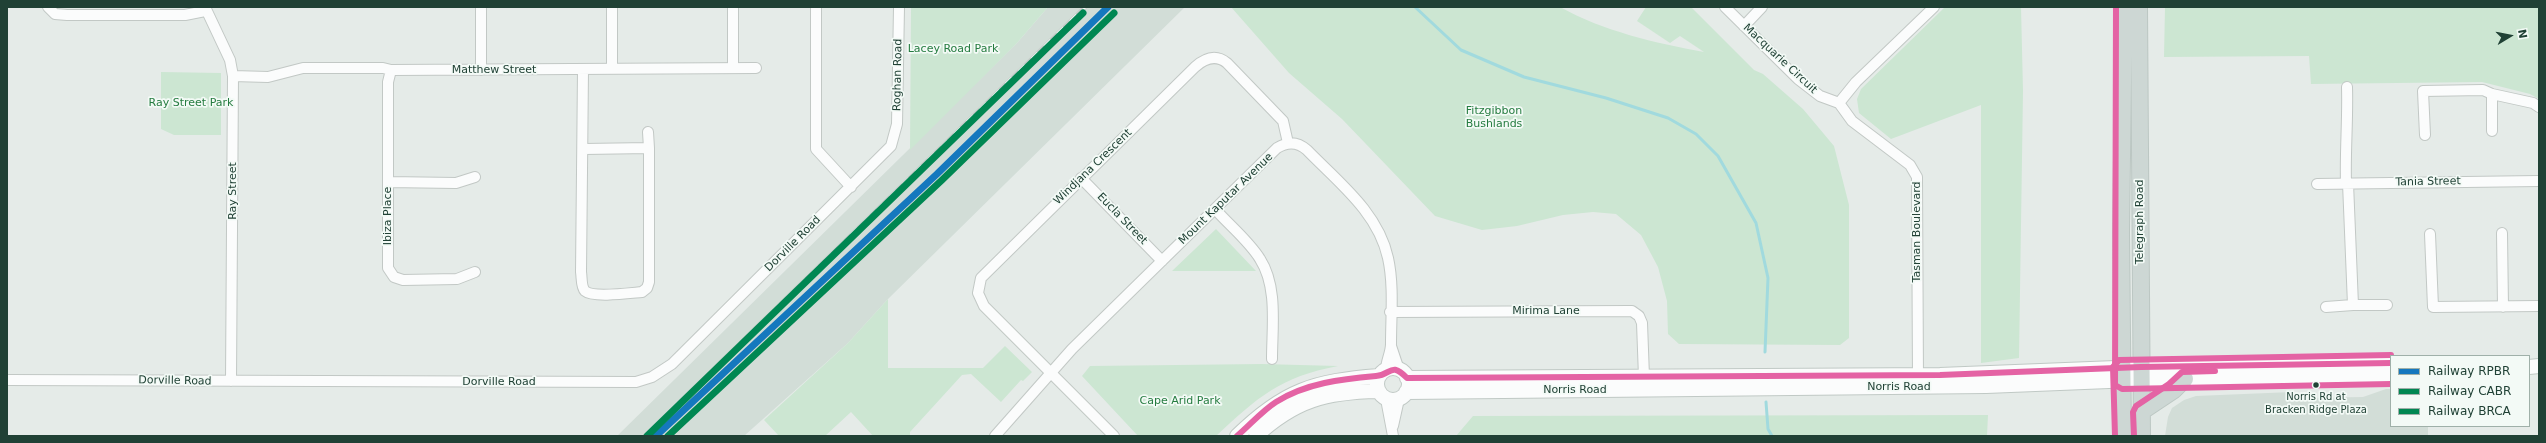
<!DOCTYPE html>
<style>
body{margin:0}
#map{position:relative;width:2546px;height:443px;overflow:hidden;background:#e5ebe8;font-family:"DejaVu Sans",sans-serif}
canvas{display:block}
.frame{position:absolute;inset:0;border:8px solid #204135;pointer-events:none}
.legend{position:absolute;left:2390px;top:355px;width:140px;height:72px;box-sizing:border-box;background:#f3faf6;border:1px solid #9fb0a9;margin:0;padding:5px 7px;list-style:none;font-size:12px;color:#204135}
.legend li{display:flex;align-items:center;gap:8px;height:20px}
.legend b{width:20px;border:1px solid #9fb0a9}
.north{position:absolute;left:2490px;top:16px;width:40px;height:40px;-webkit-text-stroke:3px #f3faf6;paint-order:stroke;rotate:80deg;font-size:11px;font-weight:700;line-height:16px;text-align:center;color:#204135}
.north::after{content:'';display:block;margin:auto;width:14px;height:18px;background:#204135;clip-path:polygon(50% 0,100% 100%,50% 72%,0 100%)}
</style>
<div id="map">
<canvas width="2546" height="443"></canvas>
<div class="frame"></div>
<ul class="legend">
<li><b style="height:5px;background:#1578be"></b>Railway RPBR</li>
<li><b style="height:5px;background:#008752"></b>Railway CABR</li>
<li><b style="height:5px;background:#008752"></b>Railway BRCA</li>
</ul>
<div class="north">N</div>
</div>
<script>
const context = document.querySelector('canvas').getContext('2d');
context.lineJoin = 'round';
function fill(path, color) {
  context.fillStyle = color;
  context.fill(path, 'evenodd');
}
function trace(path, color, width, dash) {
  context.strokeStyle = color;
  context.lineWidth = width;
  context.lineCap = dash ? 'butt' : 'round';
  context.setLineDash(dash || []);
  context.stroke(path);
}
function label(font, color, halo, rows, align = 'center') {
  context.font = font + ' "DejaVu Sans",sans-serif';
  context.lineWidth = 3.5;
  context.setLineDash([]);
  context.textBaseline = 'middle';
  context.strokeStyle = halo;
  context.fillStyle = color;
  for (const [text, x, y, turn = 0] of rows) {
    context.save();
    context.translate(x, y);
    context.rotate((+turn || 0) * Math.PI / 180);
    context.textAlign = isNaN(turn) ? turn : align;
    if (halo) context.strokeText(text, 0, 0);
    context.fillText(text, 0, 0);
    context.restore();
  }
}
fill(new Path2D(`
 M1048,7H1185L888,299L848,343L744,436H617L1017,43Z
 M2386,389H2391V426H2428V436H2165L2168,417L2172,408L2184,400L2196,396L2292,392L2303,398L2363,397Z`), '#d2ddd7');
fill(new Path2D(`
 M911,7H1048L1017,43L910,150Z
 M1231,7H1560C1603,31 1655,43 1704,52L1680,36L1670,43L1637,21L1646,7H1691L1754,70L1763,74L1803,109L1834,146L1849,205V338L1840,345L1679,344L1668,334L1667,301L1658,267L1641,235L1616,214L1593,212L1563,215L1517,226L1482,230L1435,216L1342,119L1289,73Z
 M1945,7H2021L2023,91L2019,358L1981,363V105L1891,139L1859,113L1857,99L1861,89Z
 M2165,7H2539V99L2530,94L2482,82L2311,84L2309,56L2164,57Z
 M161,72L221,73V135H174L161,129Z
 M1216,229L1256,271H1172Z
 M888,299V368H983L1005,346L1032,372L1023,381L1021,380L1001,402L971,374L962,375L910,432V436H873L851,412L825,436H779L764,420L848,343Z
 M1262,364L1338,366C1280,377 1258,397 1216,436H1138L1082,376L1090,366Z
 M1988,415L1987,436H1456L1473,416Z`), '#cce6d2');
trace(new Path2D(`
 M1415,7L1461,50L1524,77L1606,98L1668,118L1696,134L1718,156L1756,223L1768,278L1765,352
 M1766,402L1768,429L1772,436`), '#a1dade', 3);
const street = new Path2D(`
 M48,7L55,14L67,15H185L205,11
 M205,7L230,60L233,76L231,381
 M612,7V69
 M816,7V149L851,187
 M1725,7L1798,79L1820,96L1839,103
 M1744,26L1762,7
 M733,68V7
 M391,70L388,82V268L394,277L403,280L457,279L475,272
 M481,70V7
 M583,70L581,272C582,278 581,287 585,291C593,298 630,293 642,292L647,288L649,282V148L584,149
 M233,76L268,77L303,68H383L391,70L756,68
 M2492,94V131
 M648,132L649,148
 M2425,135L2423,91L2483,90L2492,94L2533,103L2539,107
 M1081,178L1162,261
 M388,182L456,183L475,177
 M2346,183C2345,151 2348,119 2347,87
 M2348,183L2353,305H2387
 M2317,184L2539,181
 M1215,209C1229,225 1249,241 1260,259C1278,287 1272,327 1272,359
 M2502,233L2503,307
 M2430,234L2433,307L2539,306
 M2326,307L2353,305
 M1390,312L1632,311L1639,316L1642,323L1644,377
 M1391,346L1399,370
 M7,380L636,382L652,377L672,364L891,146L897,124L899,7
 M1918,381L1917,177L1910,165L1852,121L1839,103L1856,82L1934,7
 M1386,399L1393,436
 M1393,426L1399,399
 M995,436L1072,349L1277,148C1288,141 1298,142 1307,150C1338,182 1378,212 1388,258C1394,285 1391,316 1391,344C1391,353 1386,361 1386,370
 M1114,436L984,306L978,293L981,278L1195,67C1205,58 1216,54 1227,63L1283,121L1288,143`);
const secondary = new Path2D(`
 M2529,367L2539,366
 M1377 384a16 16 0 1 1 32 0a16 16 0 1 1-32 0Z
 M1407,378L1940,375L2141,367L2391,363
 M1406,392L1986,386L2158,379L2391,376
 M1237,436C1284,390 1314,381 1379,376
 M1256,436C1295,400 1326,392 1378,391`);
const primary = new Path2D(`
 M2139,7L2142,436
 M2141,412L2174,390L2185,379
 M2123,436L2121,232L2124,7`);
trace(street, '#c2c8c5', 12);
trace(secondary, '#c0c9c5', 16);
trace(primary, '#bcc7c3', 18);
trace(street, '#fbfcfc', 10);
trace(secondary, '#fbfcfc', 14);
trace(primary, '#cdd7d4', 16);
const rail = new Path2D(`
 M645,436L1085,7`);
trace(rail, '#c7ccca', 4.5);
trace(rail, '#f3faf6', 3, [9]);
trace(new Path2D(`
 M1237,436C1250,425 1262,411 1276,402C1306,383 1342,379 1376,376C1392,375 1390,361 1407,378L1940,375L2141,367L2391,363`), '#e463a4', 6);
trace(new Path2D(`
 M2116,7L2115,385L2122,389L2391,384`), '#e463a4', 6);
trace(new Path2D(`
 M2115,436L2113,367L2119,360L2391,355
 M2134,436L2133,412L2136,406L2169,384L2182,372L2215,371`), '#e463a4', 6);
trace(new Path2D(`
 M656,436L937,174L1108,7`), '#1578be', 7);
trace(new Path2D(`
 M668,436L942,180L1114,13`), '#008752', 7);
trace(new Path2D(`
 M647,436L1083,13`), '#008752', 7);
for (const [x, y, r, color] of [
 [2316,385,3.5,"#204135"]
]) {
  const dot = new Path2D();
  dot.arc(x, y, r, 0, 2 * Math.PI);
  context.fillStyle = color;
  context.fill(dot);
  trace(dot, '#f3faf6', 1.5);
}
label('10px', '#204135', '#f3faf6', [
 ["Norris Rd at",2316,397],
 ["Bracken Ridge Plaza",2316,410]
]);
label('11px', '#257c40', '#f3faf6', [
 ["Lacey Road Park",953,49],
 ["Ray Street Park",191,103],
 ["Fitzgibbon",1494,111],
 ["Bushlands",1494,124],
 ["Cape Arid Park",1180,401]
]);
label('11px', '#204135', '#f3faf6', [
 ["Macquarie Circuit",1780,59,43],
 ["Matthew Street",494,70],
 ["Roghan Road",898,75,-89],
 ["Windjana Crescent",1093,167,-44],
 ["Tania Street",2428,182,-1],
 ["Ray Street",233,191,-90],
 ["Mount Kaputar Avenue",1226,199,-44],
 ["Ibiza Place",388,216,-90],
 ["Eucla Street",1122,219,46],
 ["Telegraph Road",2140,222,-90],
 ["Tasman Boulevard",1917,232,-90],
 ["Dorville Road",793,244,-45],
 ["Mirima Lane",1546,311],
 ["Dorville Road",175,381,1],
 ["Dorville Road",499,382],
 ["Norris Road",1899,387],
 ["Norris Road",1575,390]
]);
</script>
